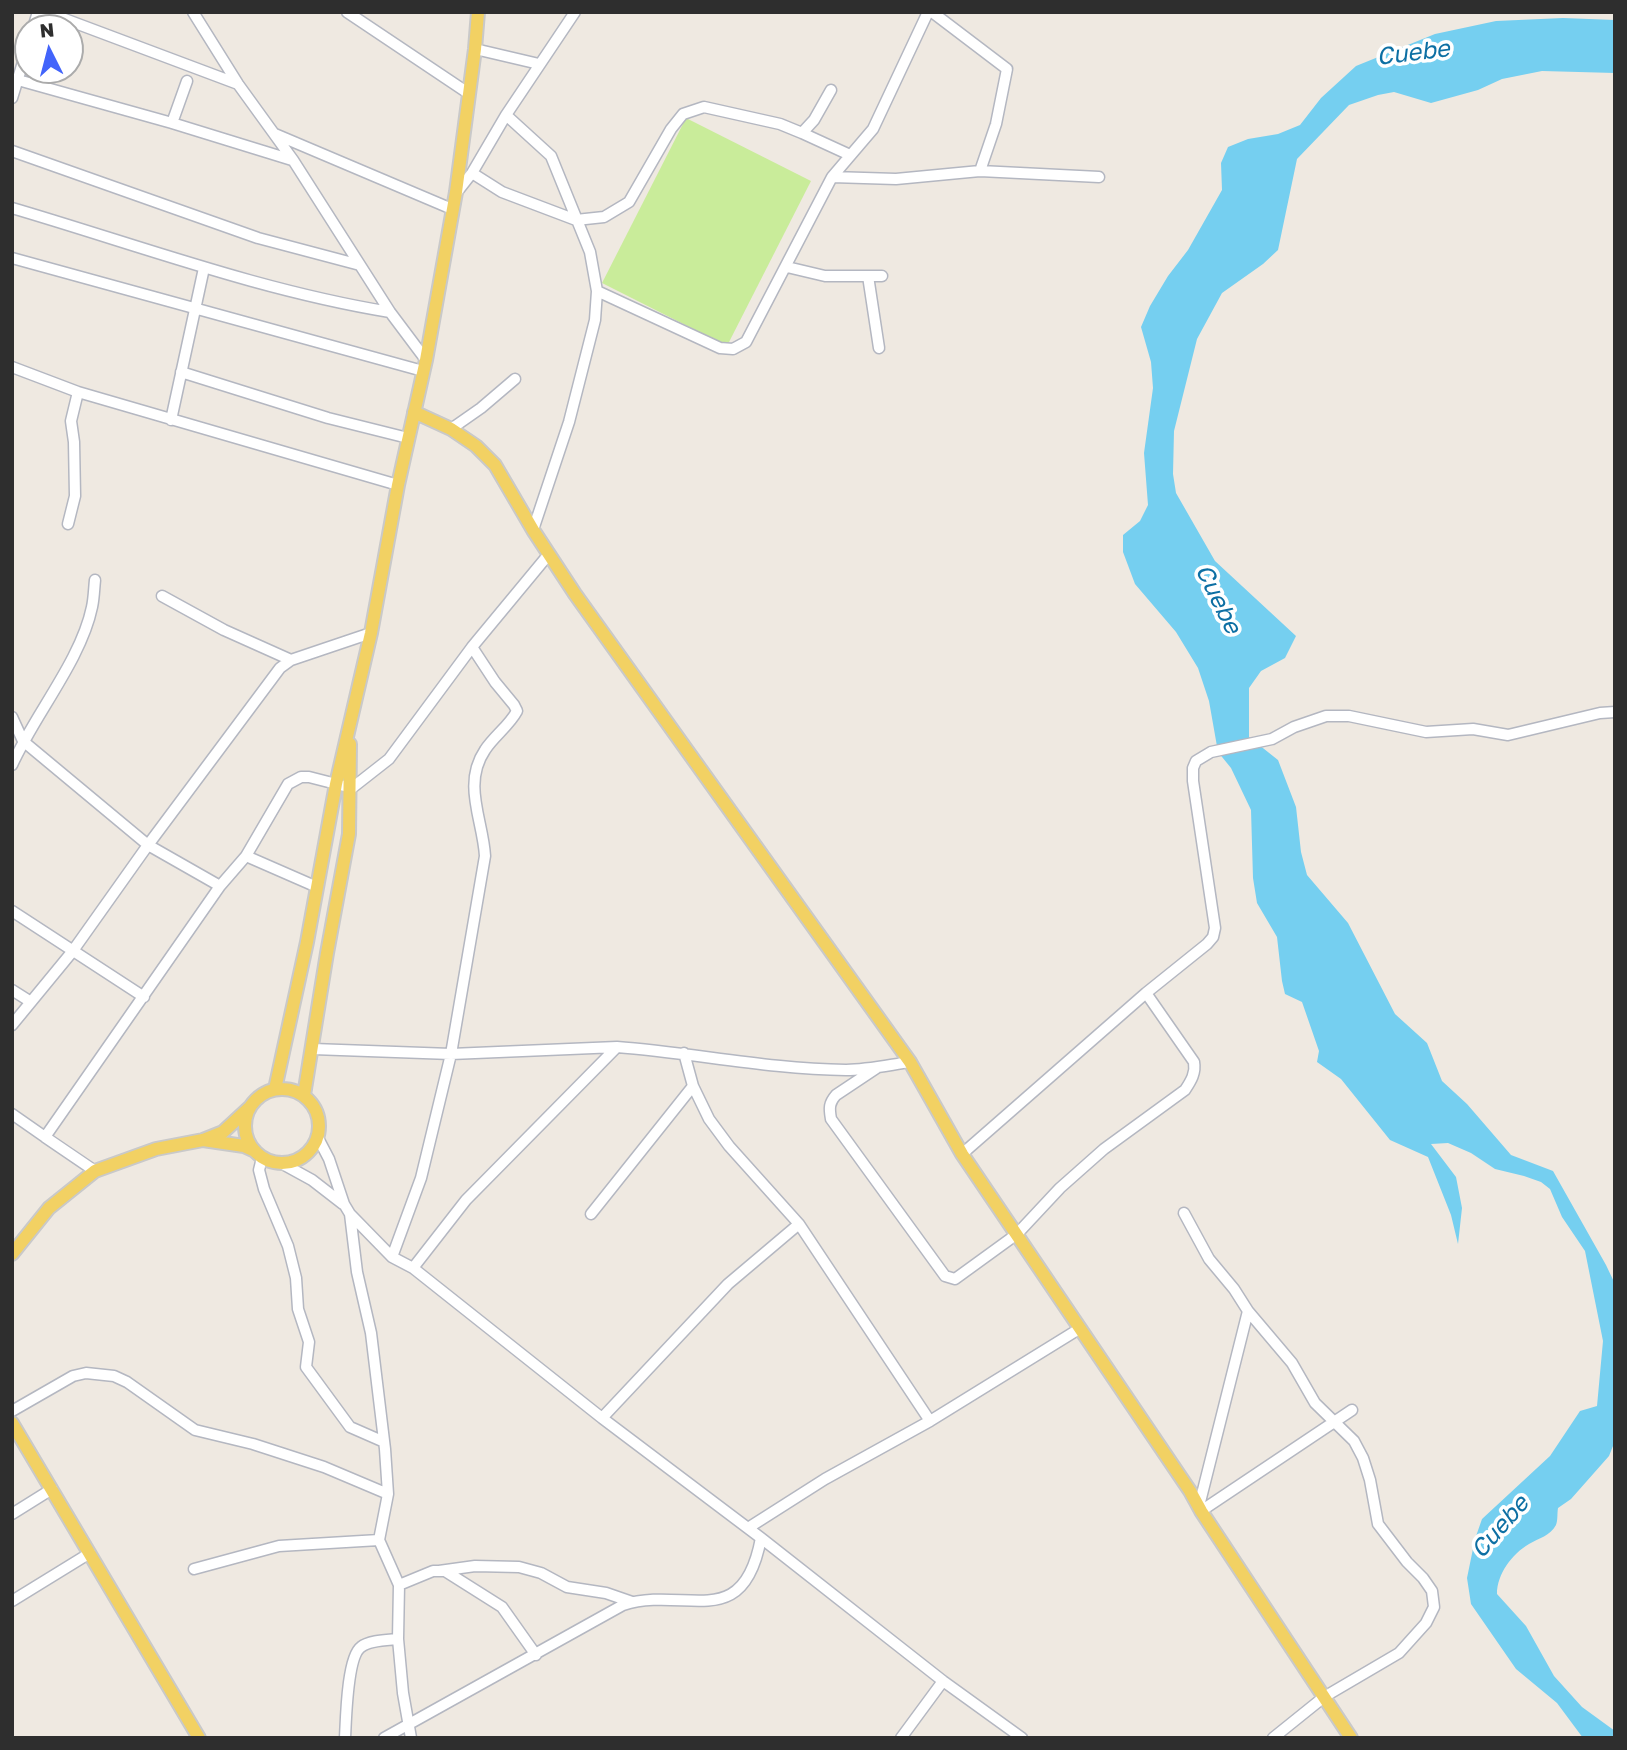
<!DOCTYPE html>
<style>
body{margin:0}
#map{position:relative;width:1627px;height:1750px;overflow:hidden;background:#efe9e1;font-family:"Golos Text",sans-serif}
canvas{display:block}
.frame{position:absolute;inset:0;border:14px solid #2e2e2e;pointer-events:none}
.north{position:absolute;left:14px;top:14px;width:70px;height:70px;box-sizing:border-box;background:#fff;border:2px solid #ababab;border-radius:50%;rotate:354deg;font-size:19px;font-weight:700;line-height:28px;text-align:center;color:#2e2e2e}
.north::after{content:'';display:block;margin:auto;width:24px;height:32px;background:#4264fb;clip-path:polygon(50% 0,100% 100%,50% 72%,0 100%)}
</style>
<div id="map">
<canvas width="1627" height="1750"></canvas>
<div class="frame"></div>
<div class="north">N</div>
</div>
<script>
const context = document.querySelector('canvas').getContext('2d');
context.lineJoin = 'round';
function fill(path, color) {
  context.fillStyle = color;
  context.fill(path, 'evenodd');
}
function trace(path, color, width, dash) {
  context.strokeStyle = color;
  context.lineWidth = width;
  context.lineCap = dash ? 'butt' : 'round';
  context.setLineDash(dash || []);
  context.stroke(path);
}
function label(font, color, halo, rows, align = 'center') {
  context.font = font + ' "Golos Text",sans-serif';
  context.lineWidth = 7;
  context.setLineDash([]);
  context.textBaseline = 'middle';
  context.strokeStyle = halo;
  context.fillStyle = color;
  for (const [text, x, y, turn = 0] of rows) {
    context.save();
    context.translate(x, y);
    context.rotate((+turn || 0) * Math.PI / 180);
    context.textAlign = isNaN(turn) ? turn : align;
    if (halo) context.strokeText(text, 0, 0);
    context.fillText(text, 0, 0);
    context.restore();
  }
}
fill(new Path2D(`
 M686,118L811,181L727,346L602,283Z`), '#c9ec9a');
fill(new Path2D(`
 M1563,18L1615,20V73L1542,71L1502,79L1478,90L1431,103L1394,92L1378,95L1349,105L1297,159L1278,250L1263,264L1222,293L1197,339L1174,431L1173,474L1176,493L1215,561L1296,636L1285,658L1261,671L1249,688V737L1278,760L1296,807L1301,852L1307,875L1348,923L1395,1014L1427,1043L1442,1081L1467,1104L1511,1155L1553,1171L1606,1265L1615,1284V1441L1609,1456L1571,1499L1558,1508C1557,1514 1558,1520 1556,1525C1550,1536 1539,1538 1529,1544C1512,1554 1497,1574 1497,1594L1526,1626L1554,1676L1582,1707L1615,1731V1738H1583L1557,1703L1516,1669L1471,1604L1467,1578L1475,1539L1482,1519L1550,1456L1580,1411L1597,1406L1603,1341L1585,1251L1562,1217L1550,1189L1541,1182L1524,1176L1495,1169L1471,1153L1448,1143L1431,1144L1456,1177L1462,1208L1458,1244L1451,1215L1428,1157L1390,1140L1341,1079L1317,1062L1319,1051L1302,1002L1285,994L1282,981L1277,937L1257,903L1253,878L1251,810L1231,768L1218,752L1209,701L1198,668L1176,632L1135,584L1123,552V535L1140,521L1148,505L1144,453L1153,388L1151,362L1141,327L1150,306L1168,276L1188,250L1222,190L1221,163L1228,147L1248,139L1278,134L1300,125L1321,98L1356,66L1435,34L1496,21Z`), '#75cff0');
const minor = new Path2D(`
 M46,12L238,84
 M193,12L238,84L293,160L390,312L426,360
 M347,12L468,93
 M928,12L873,129L832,177L896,179L980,171L1099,177
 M932,12L1007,69L996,124L980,171
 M33,28L38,12
 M475,49L539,64
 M18,80L172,123L292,160
 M12,98L28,46
 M506,115L551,156L590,252L597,291L595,320L569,422L533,530
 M172,123L187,81
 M802,133L850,155
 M275,134L452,209
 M12,151L258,238L360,265
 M472,173L502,192L576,220L604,217L629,202L671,129L683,114L704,107L780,124L802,133L814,120L831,90
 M457,192L472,173L506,115L575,12
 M12,208C138,245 261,291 390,312
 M12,258L423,371
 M787,267L825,276H882
 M868,276L879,348
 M597,291L720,348L733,349L746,342L832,177
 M12,367L78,392L398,485
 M181,372L328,418L408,438
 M171,420L204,268
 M451,429L481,408L515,379
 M68,524L75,496L74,442L71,421L78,392
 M162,596L224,630L291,660
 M12,717L23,741L148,845L220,886
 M12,765C35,714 81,660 92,607C94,598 94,589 95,580
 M246,856L317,887
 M12,911L144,997
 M12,990L31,1002
 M12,1025L72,952L148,845L280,668L291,660L371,633
 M313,1049L451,1054L617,1047
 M684,1053L693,1086L709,1119L729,1146L799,1224L930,1421
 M878,1067L836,1095C829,1103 829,1108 831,1119L945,1276L955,1279L1017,1234L1060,1188L1104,1149L1185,1090C1191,1081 1196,1073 1194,1062L1146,993
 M12,1114L45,1137
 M318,1138L329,1159L344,1204L350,1214L392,1257L413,1268L602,1418L761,1538L943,1681L1022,1738
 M962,1154L1146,993L1207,944L1213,937L1215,928L1193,781V768L1196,761L1211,752L1272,739L1294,727L1326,716H1349L1426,732L1473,729L1508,735L1600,713L1615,712
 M262,1158L259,1170L264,1189L288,1246L296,1278L298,1309L309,1342L306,1367L350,1427L382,1441
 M281,1163L312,1180L343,1204
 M95,1171L45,1137L220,886L246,856L288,784L301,777H309L352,788L389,759L472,647L549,554
 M1184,1213L1209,1259L1234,1289L1248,1311L1292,1363L1315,1403L1354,1441L1363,1458L1370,1480L1378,1524L1407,1562L1423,1578L1432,1591L1434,1607L1426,1623L1399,1653L1324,1697L1273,1738
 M350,1214L357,1272L371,1333L385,1449L388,1494L379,1540L399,1585L398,1639L403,1693L411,1738
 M591,1214L693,1086
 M392,1257L421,1178L451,1054L485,856C483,820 462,784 485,750C494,736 509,726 517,711L514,705L495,682L472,647
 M413,1268L466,1200L617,1047C694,1053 769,1069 846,1070C867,1070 889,1065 910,1062
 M12,1411L73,1376L86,1373L114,1376L127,1382L195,1430L253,1444L324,1467L388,1494
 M602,1418L728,1284L799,1224
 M1199,1506L1248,1311
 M1201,1511L1352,1410
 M12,1514L52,1489
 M748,1528L825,1479L930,1421L1079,1329
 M194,1569L279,1546L379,1540
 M439,1571L475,1566L519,1567L541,1573L567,1587L606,1593L632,1602
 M399,1585L433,1571H445L502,1607L536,1655
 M12,1601L90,1553
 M345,1738C346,1720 347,1657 361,1647C369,1640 388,1640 398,1639
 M384,1738L623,1605C686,1585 743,1635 761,1538
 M901,1738L943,1681`);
const major = new Path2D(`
 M414,412L451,429L476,446L495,465L533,530L575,594L910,1062L962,1154L1190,1491L1201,1511L1351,1738
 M245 1126a37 37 0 1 1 74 0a37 37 0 1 1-74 0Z
 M275,1089L307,942L336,784L371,633L398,485L426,360L456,192L475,49L478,12
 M304,1095L327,953L349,834L350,744
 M203,1140L244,1146L255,1151
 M12,1254L49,1208L95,1171L156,1149L203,1140L223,1132L249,1108
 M12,1423L199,1738`);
trace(minor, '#b4b7c1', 13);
trace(major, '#c9c9c9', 16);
trace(minor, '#fff', 10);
trace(major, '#f2d163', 12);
label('italic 24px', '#0d6fa3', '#fff', [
 ["Cuebe",1413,53,-7],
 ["Cuebe",1218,599,64],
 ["Cuebe",1500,1527,-49]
]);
</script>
